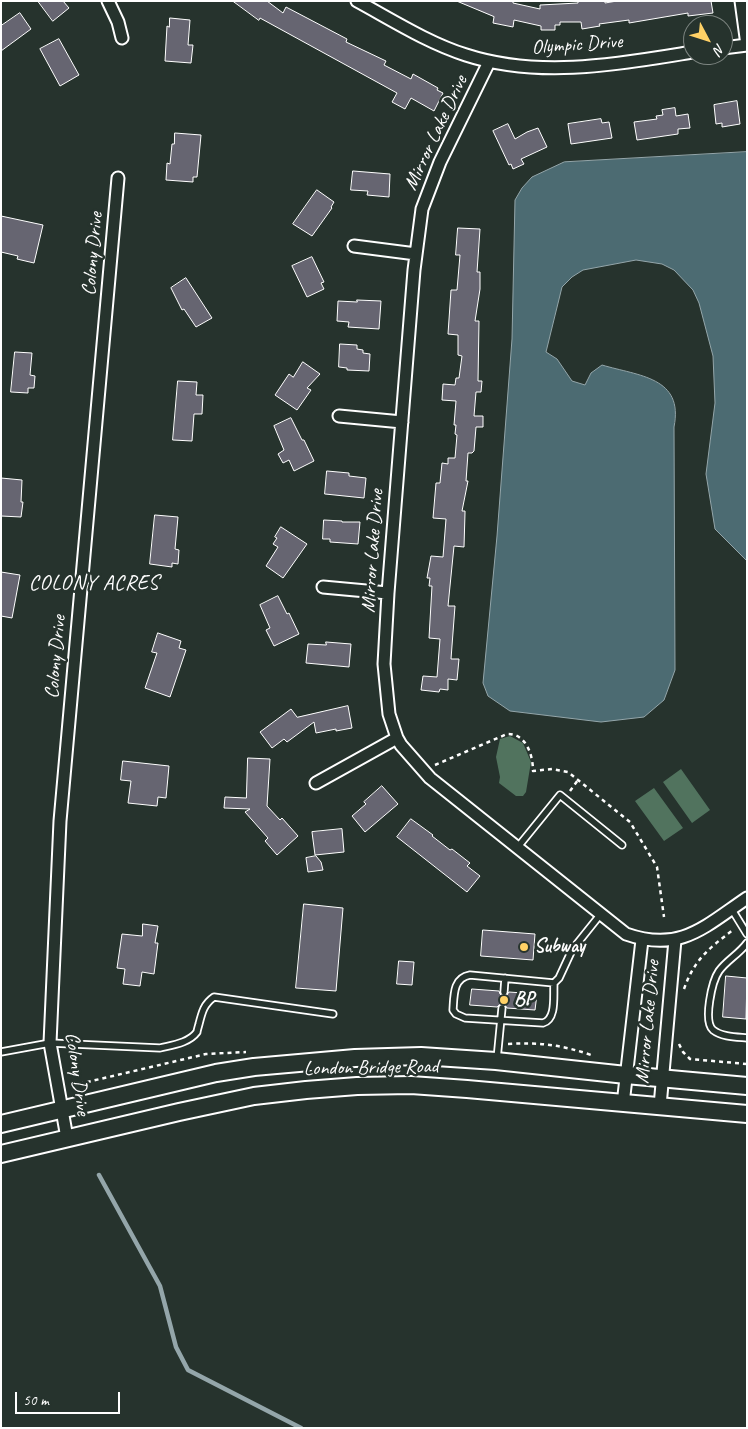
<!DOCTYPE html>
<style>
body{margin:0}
#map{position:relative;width:748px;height:1429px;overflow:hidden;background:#26332d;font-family:Caveat,sans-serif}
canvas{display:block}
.frame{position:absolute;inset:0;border:2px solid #fff;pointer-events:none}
.north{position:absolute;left:683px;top:15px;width:50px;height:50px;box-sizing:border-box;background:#26332d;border:1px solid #7d8581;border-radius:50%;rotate:130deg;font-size:14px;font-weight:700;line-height:20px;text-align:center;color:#fff}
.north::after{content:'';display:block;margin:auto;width:18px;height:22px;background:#ffd166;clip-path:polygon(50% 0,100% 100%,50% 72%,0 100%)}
.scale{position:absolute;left:15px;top:1392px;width:105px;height:22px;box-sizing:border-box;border:2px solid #fff;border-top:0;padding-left:6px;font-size:15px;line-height:18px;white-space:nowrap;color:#fff;-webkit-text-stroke:4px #26332d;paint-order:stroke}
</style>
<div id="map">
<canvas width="748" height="1429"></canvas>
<div class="frame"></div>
<div class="north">N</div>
<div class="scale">50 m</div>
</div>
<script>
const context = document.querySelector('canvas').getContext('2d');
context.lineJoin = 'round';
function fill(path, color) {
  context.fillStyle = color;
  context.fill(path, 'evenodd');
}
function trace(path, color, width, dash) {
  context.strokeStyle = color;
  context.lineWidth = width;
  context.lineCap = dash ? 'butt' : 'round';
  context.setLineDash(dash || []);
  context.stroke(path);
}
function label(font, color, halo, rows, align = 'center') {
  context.font = font + ' Caveat,sans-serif';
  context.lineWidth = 5;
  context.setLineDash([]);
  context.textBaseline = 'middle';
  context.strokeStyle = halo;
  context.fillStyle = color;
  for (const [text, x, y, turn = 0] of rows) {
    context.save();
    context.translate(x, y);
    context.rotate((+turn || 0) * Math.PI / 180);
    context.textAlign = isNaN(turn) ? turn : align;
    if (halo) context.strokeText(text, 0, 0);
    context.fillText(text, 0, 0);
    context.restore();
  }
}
fill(new Path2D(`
 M510,736L523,743L531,762L526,792L523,796H516L499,783L500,777L496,757L500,739Z
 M681,769L710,810L692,823L663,782Z
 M654,788L683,828L664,841L635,801Z`), '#51735e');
const water = new Path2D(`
 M747,152V561L715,529L706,474L715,403L713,356L699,303L693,290L674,270L662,264L636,260L583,270L572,277L562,287L546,352L557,359L572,381L585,385L591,373L602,365C639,376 684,377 674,427L675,670L664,700L644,717L601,722L510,711L488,696L483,683L497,536L512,339L515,200L522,188L532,177L564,162Z`);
fill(water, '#4c6b72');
trace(water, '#94a6aa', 1);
trace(new Path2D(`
 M99,1175L160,1286L176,1347L188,1370L301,1428`), '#94a6aa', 4.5);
const building = new Path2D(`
 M38,1H63L69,8L53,21Z
 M233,1H267L283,13L286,7L347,39L346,42L386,61L384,65L411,79L413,74L438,88L437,90L443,93L434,111L411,98L405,109L392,102L397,93L260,18L259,20Z
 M457,1H513V3L540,9V5L578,3V1H605V3L617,1H711L713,13L688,16V13L629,23V20L599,24L600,26L582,29L581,22H560V25H555V30H541V26L514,20L513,27L493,23L494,17Z
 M20,13L31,29L1,51V26Z
 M170,18L190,20L188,45H193L191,63L165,61L167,26L169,27Z
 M59,39L79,75L60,86L40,49Z
 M737,101L740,124L722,127V123L716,124L714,105Z
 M675,108L676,116L688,114L690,128L678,129V134L637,140L634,122L657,119L656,116L663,115L662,110Z
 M601,119L602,123L609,122L612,138L571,144L568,124Z
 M508,124L515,139L527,132L538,128L547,147L521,159L524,164L513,169L511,164L509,165L493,131Z
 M175,133L201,135L197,177H193V182L166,180L167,163L170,164L172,144H174Z
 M353,171L390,174L389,197L367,195L368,191L351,190Z
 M317,190L334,202L331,207L332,208L312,236L293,224Z
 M1,216L43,225L34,263L17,259L18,256L1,252Z
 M458,228L480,229L477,272H480V289L475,321H479L478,381H482L481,392H476L474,416H483V427H476L474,451L472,453H468L466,481H468L462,511H465V513L464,547L454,546L448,606H455L451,659H459L457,680L448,679V690L440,689L439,692L421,690L423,676L437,677L440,639L429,638L432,586H429L430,578H427L431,556L443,557L446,519L433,518L436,483H440L442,463L448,464V458H455L457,435L455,434L456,425H454L456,401L442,400L443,384L455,385L456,378H459L462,356L458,355V335L448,334L451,290H457L460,255H456Z
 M312,257L324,282L321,283L324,289L307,297L292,266Z
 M186,278L212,318L196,327L184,309L182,310L171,288Z
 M357,300L381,301L379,329L348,327L349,322L337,321L338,301L357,302Z
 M340,344L357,345V349L363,350V353L370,354L369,371L347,370V368L339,367Z
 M15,352L32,353L30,375L35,376L34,388H28V393L11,392Z
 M303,362L320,374L307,388L311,390L297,410L275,395L289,374L293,377Z
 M178,381L197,382L196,395H203L202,414H194L192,441L173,440Z
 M291,418L302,440H304L314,461L294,471L289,460L283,463L278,454L284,450L274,426Z
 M327,471L349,473V476L366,478L364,498L325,494Z
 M1,478L22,480L21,502H23L21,517L1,516Z
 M155,515L178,517L175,549L179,550L178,564L172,563V567L150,564Z
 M324,520L342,521V522H360L358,544L330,542V539H323Z
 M281,527L307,544L283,578L266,566L278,547L273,544L277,538L275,537Z
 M1,572L20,575L12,618L1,616Z
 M278,596L287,614L289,613L299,634L274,646L266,630L270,628L260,605Z
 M158,633L181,641L179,648L186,650L170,697L145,688L157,653L152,652Z
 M326,642L351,644L349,667L306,663L308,644L326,645Z
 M348,706L352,728L336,731V729L316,733L314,722L287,742L284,739L272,748L260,732L291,709L297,717Z
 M248,758L270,759L267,806L280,820L282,818L298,836L277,855L265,841L268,838L245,812L250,809L224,808L225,797L246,798Z
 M123,761L169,766L166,798L158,797L157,806L128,803L131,781L121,780Z
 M382,786L398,804L365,832L352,816L366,804L364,802Z
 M411,819L433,835L432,836L450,850L452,849L470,863L467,866L480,876L467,892L397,837Z
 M342,829L344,852L315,855L312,832Z
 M316,856L321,862L323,870L308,872L306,858Z
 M304,904L343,908L336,991L296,988Z
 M143,924L158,926L155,943H158L154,974L142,972L140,986L123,984L125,969L117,968L122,934L142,936Z
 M483,930L535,934L533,960L481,956Z
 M399,961L414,962L412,985L397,984Z
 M726,976L747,978L746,1019L723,1017Z
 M472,989L499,991L500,994L503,997L506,996L509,992L537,994L535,1010L507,1008L505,1005L502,1003L497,1007L470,1005Z`);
fill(building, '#666571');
trace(building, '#fff', 1);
const lane = new Path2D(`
 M517,848L560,795L622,845
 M731,908L747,934
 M747,943C739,954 727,960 719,971C712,981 703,1021 713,1030C722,1037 736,1037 747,1038
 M554,983C553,995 557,1019 543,1023L465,1018L456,1014L453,1010C454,995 453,978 470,975L554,983L559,978L572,950L600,915
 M504,992L505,978
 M1,1052L50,1043L160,1048C172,1045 189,1043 197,1032C197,1031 199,1024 199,1024C202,1012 204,1004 214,997L333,1014
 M497,1059L502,1008`);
const street = new Path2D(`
 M108,1L118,22L122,38
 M357,1C392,20 428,43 466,55C540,79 619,64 693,52
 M741,1L747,45
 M723,48L747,45
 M489,62L440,162L422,209L414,270L388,593L384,664L389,714L397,738L401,745L430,778L626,934C680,953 704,927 747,898
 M354,246L416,254
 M339,416L402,422
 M323,587L388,593
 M316,783L397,738
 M623,1104L642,940
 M660,1106L675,940
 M67,1138L50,1043L60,821L118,178`);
const secondary = new Path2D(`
 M1,1124L216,1073L254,1067L355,1058L421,1056L496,1061L626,1075L747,1086
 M1,1154L179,1112L254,1096L306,1090L357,1086L411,1085L467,1089L747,1114`);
trace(lane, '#fff', 9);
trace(street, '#fff', 15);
trace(secondary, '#fff', 20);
trace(new Path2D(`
 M435,765L507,734C526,733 533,755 533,771L552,769L568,772L630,822L657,867L664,917
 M570,791L578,780
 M684,989C694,960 709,948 733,930
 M508,1044C539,1042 562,1045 591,1055
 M679,1044L683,1052L690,1059L747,1064
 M79,1084L206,1054L246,1052`), '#fff', 2.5, [4, 4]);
trace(lane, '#26332d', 5.5);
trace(street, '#26332d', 11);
trace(secondary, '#26332d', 16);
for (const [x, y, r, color] of [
 [524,947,5,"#ffd166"],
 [504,1000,5,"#ffd166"]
]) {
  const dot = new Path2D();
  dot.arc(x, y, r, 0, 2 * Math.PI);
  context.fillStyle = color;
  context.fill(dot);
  trace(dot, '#26332d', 2);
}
label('20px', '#fff', '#26332d', [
 ["Olympic Drive",577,45,-4],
 ["Mirror Lake Drive",436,133,-65],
 ["Colony Drive",93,254,-85],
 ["Mirror Lake Drive",373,551,-86],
 ["Colony Drive",56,657,-85],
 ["Mirror Lake Drive",648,1022,-85],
 ["London Bridge Road",371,1068,-1],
 ["Colony Drive",77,1074,82]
]);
label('bold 20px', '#fff', '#26332d', [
 ["Subway",534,947],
 ["BP",514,1000]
], 'left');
context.letterSpacing = '1px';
label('21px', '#fff', '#26332d', [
 ["COLONY ACRES",94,583]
]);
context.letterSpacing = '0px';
</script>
